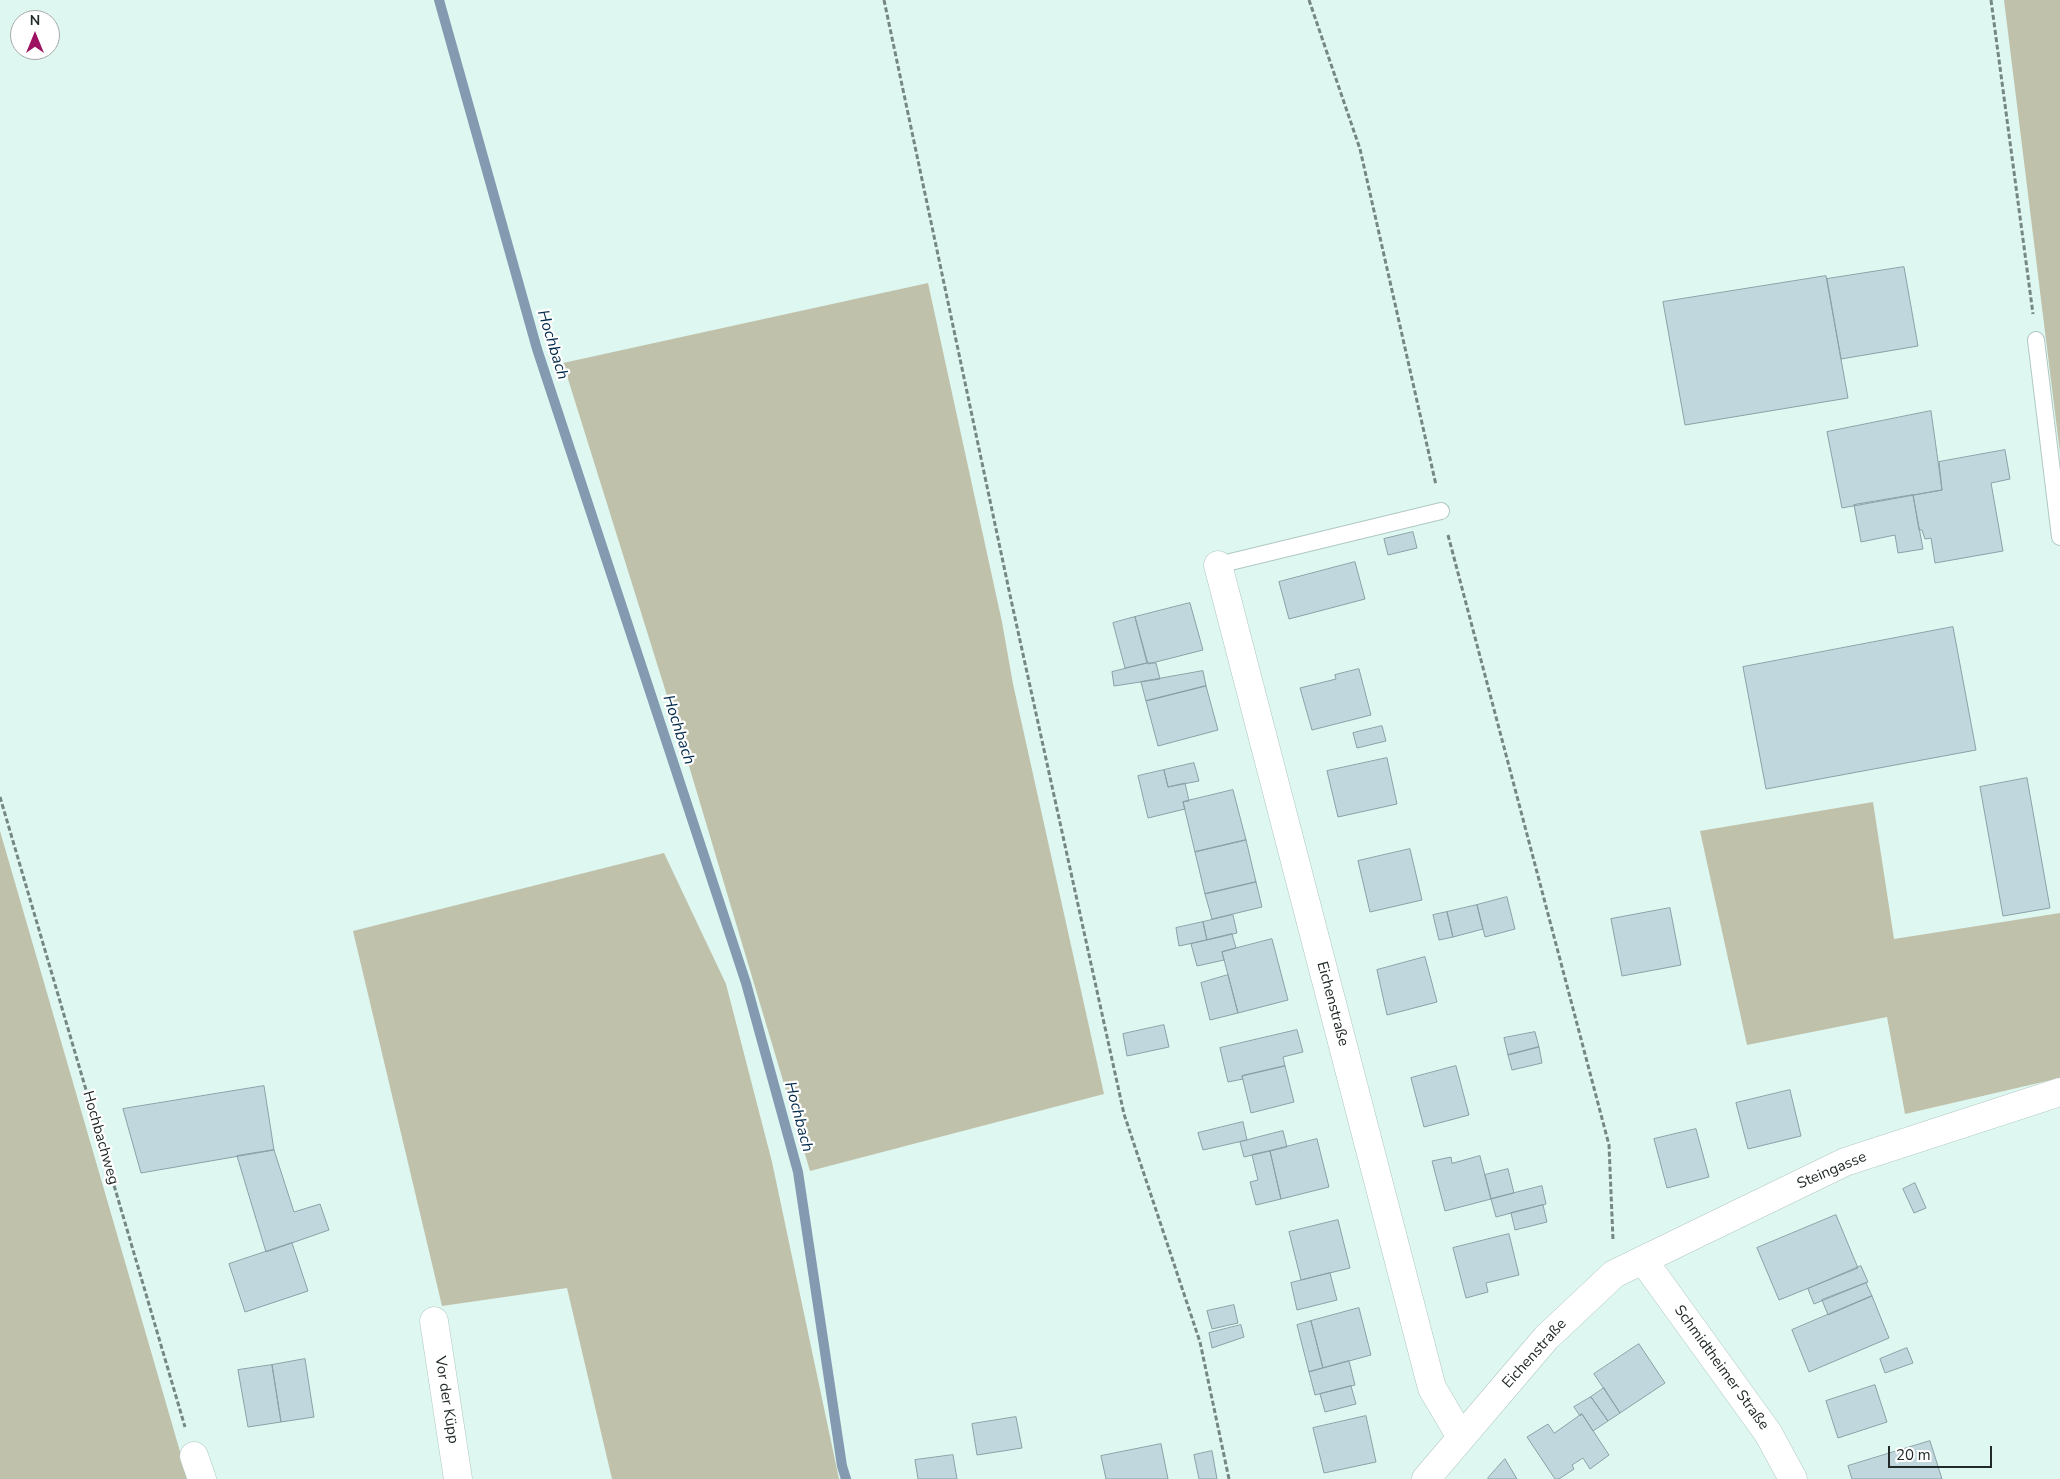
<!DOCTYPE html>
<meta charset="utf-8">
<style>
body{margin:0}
#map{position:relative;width:2060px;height:1479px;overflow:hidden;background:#def7f1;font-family:"Nunito Sans",sans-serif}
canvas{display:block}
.north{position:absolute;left:10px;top:10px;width:50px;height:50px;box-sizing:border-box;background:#fff;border:1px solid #a6aaa9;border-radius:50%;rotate:0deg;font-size:14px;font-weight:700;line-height:20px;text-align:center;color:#212a28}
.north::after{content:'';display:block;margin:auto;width:18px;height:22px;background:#9d1362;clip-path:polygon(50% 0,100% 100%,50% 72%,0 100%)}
.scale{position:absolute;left:1888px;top:1446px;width:104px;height:22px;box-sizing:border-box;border:2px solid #212a28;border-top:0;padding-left:6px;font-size:15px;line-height:18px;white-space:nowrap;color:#212a28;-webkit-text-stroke:4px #fff;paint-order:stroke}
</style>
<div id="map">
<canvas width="2060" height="1479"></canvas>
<div class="north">N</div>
<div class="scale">20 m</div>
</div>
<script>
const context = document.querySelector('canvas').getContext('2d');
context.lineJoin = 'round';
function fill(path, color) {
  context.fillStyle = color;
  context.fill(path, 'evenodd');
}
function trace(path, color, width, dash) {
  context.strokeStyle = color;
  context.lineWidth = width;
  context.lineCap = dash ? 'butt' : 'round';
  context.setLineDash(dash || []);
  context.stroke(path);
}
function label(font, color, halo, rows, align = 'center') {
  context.font = font + ' "Nunito Sans",sans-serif';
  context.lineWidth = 4.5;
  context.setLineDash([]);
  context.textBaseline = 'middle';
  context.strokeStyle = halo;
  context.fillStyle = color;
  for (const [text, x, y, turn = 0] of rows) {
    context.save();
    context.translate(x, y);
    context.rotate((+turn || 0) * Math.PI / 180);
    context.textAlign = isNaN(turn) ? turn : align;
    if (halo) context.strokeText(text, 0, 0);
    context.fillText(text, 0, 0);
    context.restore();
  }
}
fill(new Path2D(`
 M2004,0H2060V453Z
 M928,283L1002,622L1013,684L1104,1094L810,1171L689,766L563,363Z
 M1873,802L1894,939L2060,913V1078L1905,1114L1887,1017L1747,1045L1700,831Z
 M0,831L188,1479H0Z
 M664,853L726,984L772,1162L839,1479H612L567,1288L442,1306L353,931Z`), '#c0c1aa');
trace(new Path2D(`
 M439,0L537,349L746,983L798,1172L842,1466L846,1479`), '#839ab1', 10);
const building = new Path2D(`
 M1904,267L1918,346L1841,359L1827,279Z
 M1826,276L1848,398L1685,425L1663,302Z
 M1931,411L1942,490L1842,508L1827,432Z
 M2005,450L2010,479L1991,483L2003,551L1935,563L1931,538L1925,539L1922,530H1919L1913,495L1942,490L1939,462Z
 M1913,495L1923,549L1898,553L1895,535L1861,542L1854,505Z
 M1413,532L1417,548L1388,555L1384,539Z
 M1355,562L1365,599L1289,619L1279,582Z
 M1190,603L1203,650L1148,664L1135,617Z
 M1135,617L1147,663L1125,668L1113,623Z
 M1953,627L1976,750L1766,789L1743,667Z
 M1147,663H1156L1160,679L1114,686L1112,672Z
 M1359,669L1371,715L1312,730L1300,688L1336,679L1335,675Z
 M1203,671L1206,686L1146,701L1141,682Z
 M1206,686L1218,730L1158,746L1146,701Z
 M1382,726L1386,741L1357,748L1353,733Z
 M1387,758L1397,804L1338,817L1327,771Z
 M1194,763L1199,781L1168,787L1164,770Z
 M1164,770L1168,787L1185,783L1189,801L1183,802L1185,809L1148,818L1138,776Z
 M2027,778L2050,908L2003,916L1980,787Z
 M1233,790L1246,840L1195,852L1183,802Z
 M1246,840L1256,882L1205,894L1195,852Z
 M1410,849L1422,900L1370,912L1358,861Z
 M1256,882L1262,907L1212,919L1205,894Z
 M1507,897L1515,929L1485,937L1477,905Z
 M1477,905L1483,929L1453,937L1447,912Z
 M1670,908L1681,965L1622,976L1611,919Z
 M1447,912L1453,937L1439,940L1433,915Z
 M1233,915L1237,933L1207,940L1203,922Z
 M1203,922L1207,940L1179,946L1176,928Z
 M1232,934L1236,948L1222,952L1224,960L1197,966L1191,944Z
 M1272,939L1288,1000L1238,1013L1222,952Z
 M1425,957L1437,1002L1387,1015L1377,970Z
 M1228,975L1238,1013L1210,1020L1201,983Z
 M1164,1025L1169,1047L1127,1056L1123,1034Z
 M1297,1030L1303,1052L1283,1057L1285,1066L1242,1076L1243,1079L1228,1082L1220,1048Z
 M1535,1032L1539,1047L1508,1055L1504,1038Z
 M1539,1047L1542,1063L1512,1070L1508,1055Z
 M1285,1066L1294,1102L1251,1113L1242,1076Z
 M1456,1066L1469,1115L1424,1127L1411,1078Z
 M264,1086L274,1150L141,1173L123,1109Z
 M1790,1090L1801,1136L1748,1149L1736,1103Z
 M1243,1122L1247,1140L1203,1150L1198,1133Z
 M1696,1129L1709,1177L1667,1188L1654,1139Z
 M1283,1131L1287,1147L1244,1157L1240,1142Z
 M1317,1139L1329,1187L1281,1199L1270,1151Z
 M274,1150L294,1212L320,1204L329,1230L266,1252L237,1156Z
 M1270,1151L1281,1199L1256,1205L1250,1182L1258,1180L1252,1155Z
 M1480,1156L1491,1199L1445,1211L1432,1161L1451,1157L1452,1163Z
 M1508,1169L1514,1193L1491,1199L1485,1175Z
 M1915,1183L1926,1208L1914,1213L1903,1189Z
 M1542,1186L1546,1204L1496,1217L1491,1199Z
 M1543,1205L1547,1222L1515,1230L1511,1213Z
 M1836,1215L1858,1268L1779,1300L1757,1248Z
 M1338,1220L1350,1268L1301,1280L1289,1232Z
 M1509,1234L1519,1275L1486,1283L1488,1292L1466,1298L1453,1248Z
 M292,1243L308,1291L245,1312L229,1264Z
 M1861,1266L1868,1282L1814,1304L1808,1289Z
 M1330,1273L1337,1300L1297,1310L1291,1283Z
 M1866,1283L1872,1296L1828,1315L1822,1300Z
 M1872,1296L1889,1338L1809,1372L1792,1330Z
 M1234,1305L1238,1323L1212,1329L1207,1311Z
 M1359,1308L1371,1355L1323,1368L1311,1321Z
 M1311,1321L1323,1368L1309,1372L1297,1325Z
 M1241,1325L1244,1337L1212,1348L1209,1333Z
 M1639,1344L1665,1383L1620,1413L1594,1374Z
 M1907,1348L1913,1363L1885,1373L1880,1359Z
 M305,1359L314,1417L281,1422L272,1365Z
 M1349,1361L1355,1385L1315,1395L1309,1372Z
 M272,1365L281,1422L248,1427L238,1370Z
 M1875,1385L1887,1422L1838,1438L1826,1401Z
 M1351,1386L1356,1404L1325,1412L1320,1394Z
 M1604,1388L1620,1413L1608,1421L1591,1397Z
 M1591,1397L1608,1421L1593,1431L1582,1414L1580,1416L1574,1407Z
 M1582,1414L1609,1455L1590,1469L1583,1458L1572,1465L1574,1469L1559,1479H1555L1527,1437L1548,1424L1554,1433Z
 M1366,1416L1376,1462L1324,1473L1313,1428Z
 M1016,1417L1022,1448L977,1455L972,1424Z
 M1930,1441L1942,1479H1852L1848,1466Z
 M1161,1444L1168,1479H1106L1101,1456Z
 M1212,1451L1217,1479H1199L1194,1455Z
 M953,1455L957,1479H918L915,1460Z
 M1505,1459L1517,1479H1488V1478Z`);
fill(building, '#bfd7dd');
trace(building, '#8aa1a7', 1);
const service = new Path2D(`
 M2036,340L2060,537
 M1218,565L1441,511`);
const minor = new Path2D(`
 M1218,565L1432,1388L1461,1437
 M1643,1260L1768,1433L1793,1479
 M434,1321L458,1479
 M194,1456L202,1479
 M1426,1479L1546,1338L1614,1274L1845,1162L2060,1092`);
trace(service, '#b0c8c3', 18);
trace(minor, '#b0c8c3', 29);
trace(new Path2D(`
 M884,0L1010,595L1124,1114L1200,1342L1229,1479
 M1309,0L1360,149L1436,485
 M1991,0L2033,314
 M1448,535L1609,1145L1613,1240
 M0,797L185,1427`), '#768783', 3, [5, 2.5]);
trace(service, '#fff', 16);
trace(minor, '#fff', 28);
label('15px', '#212a28', '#fff', [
 ["Eichenstraße",1332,1004,75],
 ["Hochbachweg",100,1138,74],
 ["Steingasse",1832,1171,-23],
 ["Eichenstraße",1535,1354,-48],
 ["Schmidtheimer Straße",1721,1368,54],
 ["Vor der Küpp",446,1400,81]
]);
label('italic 16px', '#032b4c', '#fff', [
 ["Hochbach",552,345,73],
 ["Hochbach",678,730,72],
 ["Hochbach",798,1117,75]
]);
</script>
